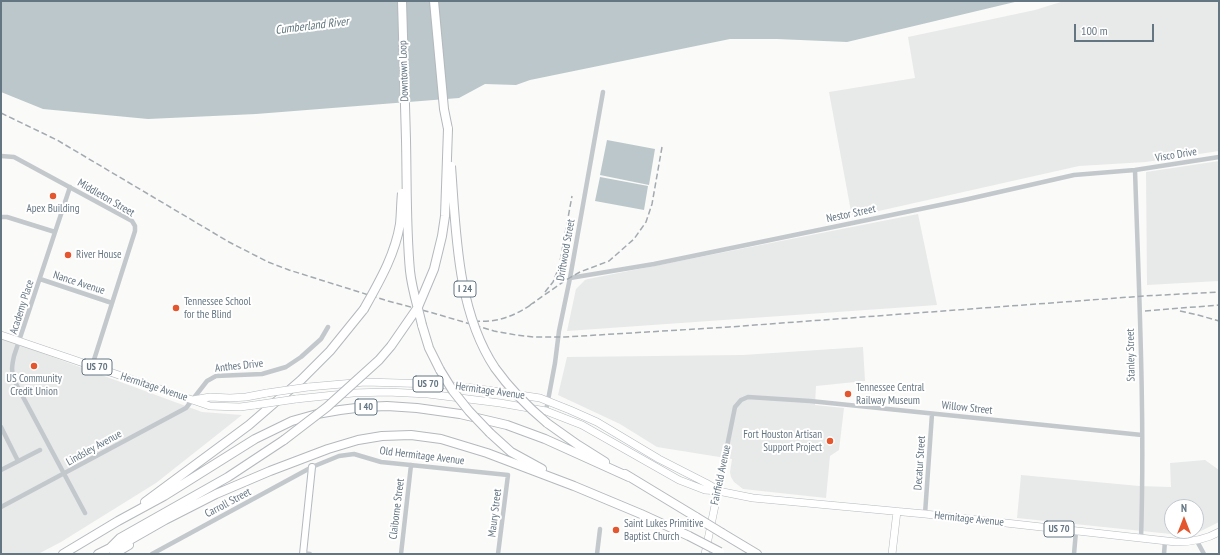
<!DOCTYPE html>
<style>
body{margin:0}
#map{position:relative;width:1220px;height:555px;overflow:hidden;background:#fafaf8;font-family:"PT Sans Narrow",sans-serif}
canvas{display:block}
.frame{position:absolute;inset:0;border:2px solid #657683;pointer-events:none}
.north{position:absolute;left:1164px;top:499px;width:40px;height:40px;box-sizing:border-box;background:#fff;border:1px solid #c1c8cd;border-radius:50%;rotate:0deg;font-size:11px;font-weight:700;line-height:16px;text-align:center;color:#657683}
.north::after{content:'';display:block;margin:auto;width:14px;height:18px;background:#e4572e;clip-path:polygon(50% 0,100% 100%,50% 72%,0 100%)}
.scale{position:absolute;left:1074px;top:24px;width:80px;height:18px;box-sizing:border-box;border:2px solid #657683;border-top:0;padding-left:5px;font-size:12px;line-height:14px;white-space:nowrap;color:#657683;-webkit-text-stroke:3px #fff;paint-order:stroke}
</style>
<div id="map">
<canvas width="1220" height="555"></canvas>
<div class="frame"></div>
<div class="north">N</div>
<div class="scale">100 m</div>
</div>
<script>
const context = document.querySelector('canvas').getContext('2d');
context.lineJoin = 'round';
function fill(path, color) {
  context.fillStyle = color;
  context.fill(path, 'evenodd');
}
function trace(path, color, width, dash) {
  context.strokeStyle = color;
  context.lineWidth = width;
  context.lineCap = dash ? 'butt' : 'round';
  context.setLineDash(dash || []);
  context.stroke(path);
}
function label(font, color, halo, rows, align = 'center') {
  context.font = font + ' "PT Sans Narrow",sans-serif';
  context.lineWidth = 4;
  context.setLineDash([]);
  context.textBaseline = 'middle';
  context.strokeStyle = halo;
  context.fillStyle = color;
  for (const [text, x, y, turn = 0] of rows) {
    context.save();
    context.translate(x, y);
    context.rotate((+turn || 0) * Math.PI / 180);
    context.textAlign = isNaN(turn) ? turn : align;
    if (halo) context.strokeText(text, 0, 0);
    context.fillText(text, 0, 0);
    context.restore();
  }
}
fill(new Path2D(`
 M1064,1H1219V151L1146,162L1079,166L852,217L829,92L915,78L908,37L1035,10Z
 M1219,161V281L1147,285L1146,172Z
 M918,214L937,305L567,331L576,289L585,280L588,279Z
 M1,338L202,412L242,415L156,483L61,542L38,554H1Z
 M863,347L865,381L816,386L815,405L844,408L839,450L830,456L826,498L743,489L734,482L731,477L730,472L732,459L657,447L620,424L558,395L567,357L743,355Z
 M1205,460L1219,470V522L1199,532L1191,534H1171L1017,518L1021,475L1139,486L1171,487L1170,463ZM1172,507H1196V531H1172Z`), '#e8e9e9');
fill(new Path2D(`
 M1,1H1019L847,42L777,39H730L530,80L516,85L485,84L459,98L256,114L148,119L43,109L1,92Z
 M607,140L655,149L649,185L600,175Z
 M600,177L648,186L644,210L595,201Z`), '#bbc7cb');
const secondary = new Path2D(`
 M303,554L312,467`);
const primary = new Path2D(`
 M1,335L210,406L240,407L255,405
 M308,387L365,382L435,384L473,388L540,398L570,410L597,422L659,459L706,483L718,490
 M296,399L353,393L387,392L428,394L500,403L546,411L582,425L679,480L705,490L718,491L753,498L925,514L1176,542C1192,542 1205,540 1219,532
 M193,400L210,397L230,398L246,397L267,393
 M705,554L718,491
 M892,554L897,511`);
const highway = new Path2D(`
 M402,1L406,140
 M434,1L444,109L448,129
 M422,325L429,348L440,370
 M547,423L578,445L605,462
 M490,433L511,452L542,469
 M625,474L696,517
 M145,502L249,425L301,380L330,351L364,309
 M722,533L757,554
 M111,547L120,538L228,477L284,440
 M63,554L118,521L164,496L255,439L292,421L317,414L340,410L364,407L387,406L417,408L460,414L507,425L545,439L629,477
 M98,554L110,548L123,544L165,520L216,494L270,471L328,449L358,440L382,436L411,435L441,439L487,453L574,486L641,514L689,536
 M114,554L129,545`);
trace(secondary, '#b3babf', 8);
trace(primary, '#b5babe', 8);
trace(highway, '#b4b9bd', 10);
trace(new Path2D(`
 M1,156L14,157L132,221L135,226V231L92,366
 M1135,170C1139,293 1145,416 1141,539
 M70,187L14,356C12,365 11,371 14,380L85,513
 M1,217H7L55,232
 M570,278L654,264L964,200L1074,175L1135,170L1219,157
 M40,279L112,303
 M546,411L555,363L559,331L570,278L603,92
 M1,427L18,461
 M1,470L40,450
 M718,491L735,407L741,400L748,397L810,401L1142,435
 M1,507L186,408L207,381L216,376L262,374L286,367L301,357L321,339L328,327
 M925,514L932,414
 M1197,541L1204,554
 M303,553L310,554
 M152,554L312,467L339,456L354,454L381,462L508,475L498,554
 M401,554L411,465
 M597,554L600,529
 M1074,554L1076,531
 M1164,554L1165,541`), '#c3c8cc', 4.5);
trace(secondary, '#fff', 6);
trace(primary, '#fff', 7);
trace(highway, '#fff', 8);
trace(new Path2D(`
 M1,113L57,140L229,242L268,262L289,270L388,301L433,313L494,331L516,335L534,337H565L729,327L1144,296L1219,292
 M545,292L553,282L559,267L572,196
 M530,305L566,280L580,272L609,261L634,239L646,222L652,204L662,147
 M1145,311L1219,305
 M1180,311L1198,315L1219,321
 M474,321C498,323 515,316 535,302`), '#a2aab0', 1.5, [6, 3]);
const primaryBridge = new Path2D(`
 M267,393L308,387
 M255,405L296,399`);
const highwayBridge = new Path2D(`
 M406,140C407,184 406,228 410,271C412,290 418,307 422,325
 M451,166C456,232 457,311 495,368C510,389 528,407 547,423
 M364,309C379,282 395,255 400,224C401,214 401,203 402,193
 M440,370L453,391L469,411L490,433
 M284,440L327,407L379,360L391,346L418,307L434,269L442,236L445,216L448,129
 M696,517L722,533
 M689,536L720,552`);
trace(primaryBridge, '#b5babe', 8, []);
trace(highwayBridge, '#b4b9bd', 10, []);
trace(primaryBridge, '#fff', 7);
trace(highwayBridge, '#fff', 8);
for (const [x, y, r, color] of [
 [53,196,4,"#e4572e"],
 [68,255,4,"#e4572e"],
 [176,308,4,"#e4572e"],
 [34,366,4,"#e4572e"],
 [848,394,4,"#e4572e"],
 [830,441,4,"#e4572e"],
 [616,530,4,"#e4572e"]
]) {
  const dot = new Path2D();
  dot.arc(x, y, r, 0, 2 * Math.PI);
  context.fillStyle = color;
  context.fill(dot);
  trace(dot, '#fff', 1.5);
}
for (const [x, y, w] of [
 [465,289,22],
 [97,367,30],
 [428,384,30],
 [366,407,22],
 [1059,529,30]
]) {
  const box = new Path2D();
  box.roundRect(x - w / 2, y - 8, w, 16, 3);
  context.fillStyle = '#fff';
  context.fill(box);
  trace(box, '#657683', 1);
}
label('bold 10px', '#657683', null, [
 ["I 24",465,289],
 ["US 70",97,367],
 ["US 70",428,384],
 ["I 40",366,407],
 ["US 70",1059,529]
]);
label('11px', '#657683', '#fff', [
 ["Downtown Loop",404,71,-92],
 ["Visco Drive",1176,155,-9],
 ["Middleton Street",106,198,30],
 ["Nestor Street",851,214,-12],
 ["Driftwood Street",566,250,-80],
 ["Nance Avenue",79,283,18],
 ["Academy Place",22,307,-72],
 ["Stanley Street",1131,355,-91],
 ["Anthes Drive",239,366,-6],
 ["Hermitage Avenue",154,387,18],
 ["Hermitage Avenue",490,391,8],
 ["Willow Street",967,408,6],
 ["Lindsley Avenue",94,448,-29],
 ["Old Hermitage Avenue",422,456,7],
 ["Decatur Street",920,463,-86],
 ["Fairfield Avenue",721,475,-78],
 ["Carroll Street",228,503,-28],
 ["Claiborne Street",397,509,-83],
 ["Maury Street",495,513,-83],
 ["Hermitage Avenue",969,519,6]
]);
label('11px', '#657683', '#fff', [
 ["Apex Building",53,209,"center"],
 ["River House",76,255],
 ["Tennessee School",184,302],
 ["for the Blind",184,315],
 ["US Community",34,379,"center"],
 ["Credit Union",34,392,"center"],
 ["Tennessee Central",856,388],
 ["Railway Museum",856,401],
 ["Fort Houston Artisan",822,435,"right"],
 ["Support Project",822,448,"right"],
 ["Saint Lukes Primitive",624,524],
 ["Baptist Church",624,537]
], 'left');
label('italic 12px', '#60757c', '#fff', [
 ["Cumberland River",312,26,-7]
]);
</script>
